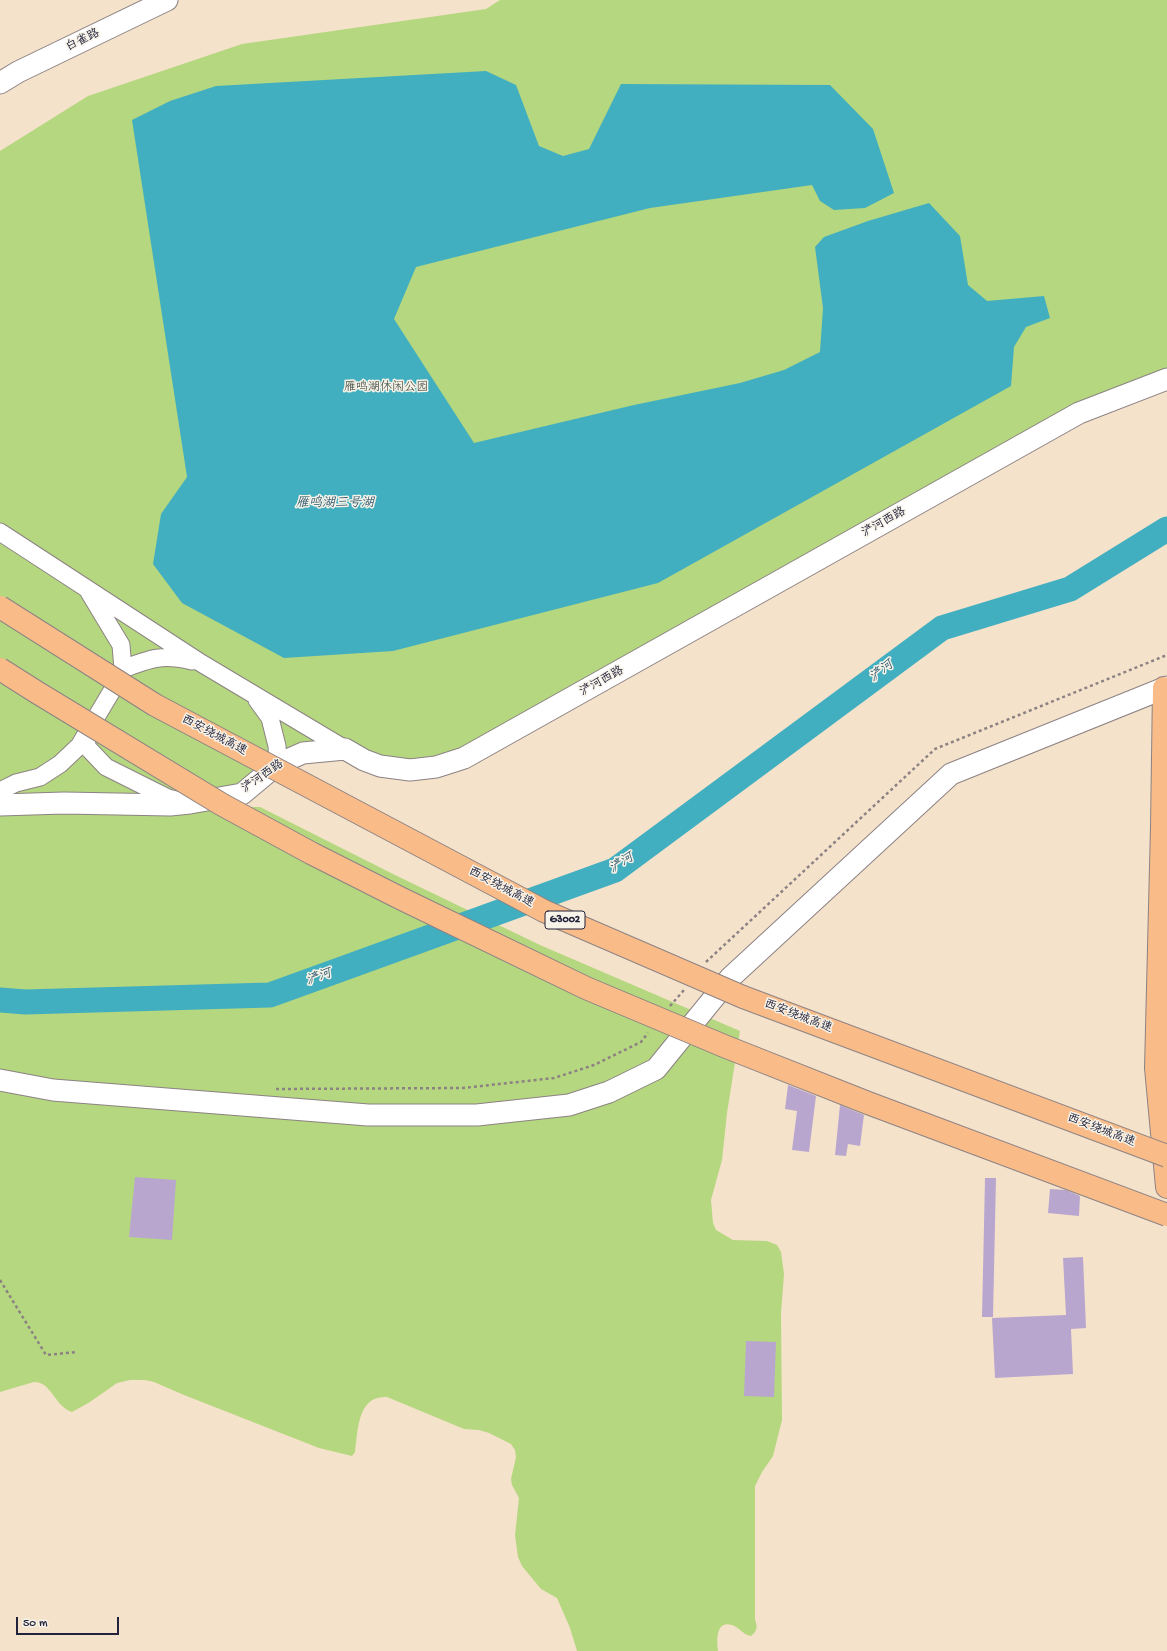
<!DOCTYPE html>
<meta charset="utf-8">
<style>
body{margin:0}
#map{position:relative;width:1167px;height:1651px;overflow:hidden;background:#f5e2cb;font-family:"Gochi Hand",sans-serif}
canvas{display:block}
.scale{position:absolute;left:16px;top:1617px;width:103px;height:18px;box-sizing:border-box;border:2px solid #22223b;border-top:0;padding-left:5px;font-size:12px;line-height:14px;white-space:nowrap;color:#22223b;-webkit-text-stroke:3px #f7f3e8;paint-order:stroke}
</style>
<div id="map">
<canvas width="1167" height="1651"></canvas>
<div class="scale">50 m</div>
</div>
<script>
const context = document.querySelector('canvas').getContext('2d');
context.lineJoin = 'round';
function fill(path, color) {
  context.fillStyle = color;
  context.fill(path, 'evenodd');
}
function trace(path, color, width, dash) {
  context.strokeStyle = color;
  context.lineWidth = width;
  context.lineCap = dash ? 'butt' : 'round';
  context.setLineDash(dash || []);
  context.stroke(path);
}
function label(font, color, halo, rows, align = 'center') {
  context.font = font + ' "Gochi Hand","LXGW WenKai TC",sans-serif';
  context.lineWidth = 3;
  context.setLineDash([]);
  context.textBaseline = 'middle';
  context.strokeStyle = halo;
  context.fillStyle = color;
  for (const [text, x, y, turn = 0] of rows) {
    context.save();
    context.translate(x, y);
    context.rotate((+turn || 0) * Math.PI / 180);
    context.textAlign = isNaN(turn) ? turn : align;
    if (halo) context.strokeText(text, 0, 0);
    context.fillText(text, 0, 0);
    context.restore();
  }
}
fill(new Path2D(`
 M500,0H1167V379L1079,413L436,767L303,753L242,794L0,810V151L88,96L242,44L486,9Z
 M167,807H260L395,875L540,945L740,1031L727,1113L722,1160L711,1200L713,1223L716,1230L733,1240L767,1241L777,1245L781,1252L784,1274L781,1313L782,1420L773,1456L762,1472L755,1486V1620C758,1627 757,1631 751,1636C743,1635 739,1627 732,1625C715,1620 717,1642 718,1651H577L570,1628L557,1598L541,1589L522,1566L518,1557L515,1535L519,1498L512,1485L511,1479L516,1457L515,1450L511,1444L489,1433L479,1430L464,1429L387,1397C357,1395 358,1431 355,1452L352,1456L319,1448L184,1395L154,1382L145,1380H130L117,1383L90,1402L72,1412C54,1406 52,1382 34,1382L0,1392V812Z`), '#b5d77f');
fill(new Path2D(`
 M486,71L516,85L539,146L563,156L589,149L621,84L830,85L873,129L894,193L865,208L834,210L820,201L812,185L650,208L416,267L394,319L474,443L634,405L740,383L784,370L820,352L823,308L815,247L824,237L868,221L929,203L960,236L968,285L987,301L1044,296L1050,318L1026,327L1014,347L1011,386L658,583L393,651L284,658L182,603L153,564L161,514L187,477L132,120L170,101L216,86Z`), '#42afc0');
trace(new Path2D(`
 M0,1000L25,1002L270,995L615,870L942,628L1070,589L1167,529`), '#42afc0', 25);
fill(new Path2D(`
 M788,1085L816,1096L809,1152L792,1150L797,1111L785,1109Z
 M840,1105L864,1115L860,1146L848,1144L846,1156L835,1155Z
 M135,1177L176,1180L172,1240L129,1237Z
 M985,1178H996L993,1317H982Z
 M1050,1189L1066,1190L1080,1196L1079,1216L1048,1213Z
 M1083,1257L1086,1328L1071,1329L1073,1374L995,1378L992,1318L1066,1315L1063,1258Z
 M746,1341L776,1342L774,1397L744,1396Z`), '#b9a6cf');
const minor = new Path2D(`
 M0,532L201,663L345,749
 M123,669C151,658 163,654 192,661
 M257,700L270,718L277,746L278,764
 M86,733L87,747L106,767L168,798L180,801
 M0,791L16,783L40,777L60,764L79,746L113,689L123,669L121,645L89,592`);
const tertiary = new Path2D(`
 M0,83L18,72L167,0
 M0,805L64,803L170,805L190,803L242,794L278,764L303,753L345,749L364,760L380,766L410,770L436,767L464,758L1079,413L1167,379
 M0,1080L53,1090L368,1115H477L569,1105L609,1092L656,1069L730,978L951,774L1167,687`);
const primary = new Path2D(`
 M1164,688L1162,827L1156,1068L1167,1187`);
trace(minor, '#8c8283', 19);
trace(tertiary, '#8c8283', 23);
trace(primary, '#8c8283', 24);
trace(new Path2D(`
 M706,962L935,749L1167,655
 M670,1006L684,990
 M276,1089L463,1088L554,1078L594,1065L641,1042L648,1033
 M0,1280L46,1355L77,1352`), '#8c8283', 2.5, [3, 3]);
trace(minor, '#fff', 17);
trace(tertiary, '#fff', 21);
trace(primary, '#f9bc89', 22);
const motorwayBridge = new Path2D(`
 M0,607L155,705L544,911L743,997L1167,1156
 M0,669L38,693L221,804L311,853L402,899L586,988L724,1046L868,1103L1167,1215`);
trace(motorwayBridge, '#8c8283', 24, []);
trace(motorwayBridge, '#f9bc89', 22);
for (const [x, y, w] of [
 [565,920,40]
]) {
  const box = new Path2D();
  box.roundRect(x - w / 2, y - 9, w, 18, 3);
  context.fillStyle = '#f7f3e8';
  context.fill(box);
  trace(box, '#22223b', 1);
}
label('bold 11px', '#22223b', null, [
 ["G3002",565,920]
]);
label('12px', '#22223b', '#f7f3e8', [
 ["白雀路",83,41,-26],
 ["浐河西路",884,523,-29],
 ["浐河西路",602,682,-29],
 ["西安绕城高速",214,736,28],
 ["浐河西路",263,777,-35],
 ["西安绕城高速",501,888,28],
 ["西安绕城高速",798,1017,21],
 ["西安绕城高速",1101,1131,21]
]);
label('12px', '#4e584f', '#f7f3e8', [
 ["雁鸣湖休闲公园",386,388]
]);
label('italic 13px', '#2f5a70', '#f7f3e8', [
 ["雁鸣湖三号湖",335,504],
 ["浐河",882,672,-37],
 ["浐河",622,864,-32],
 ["浐河",319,978,-20]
]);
</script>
